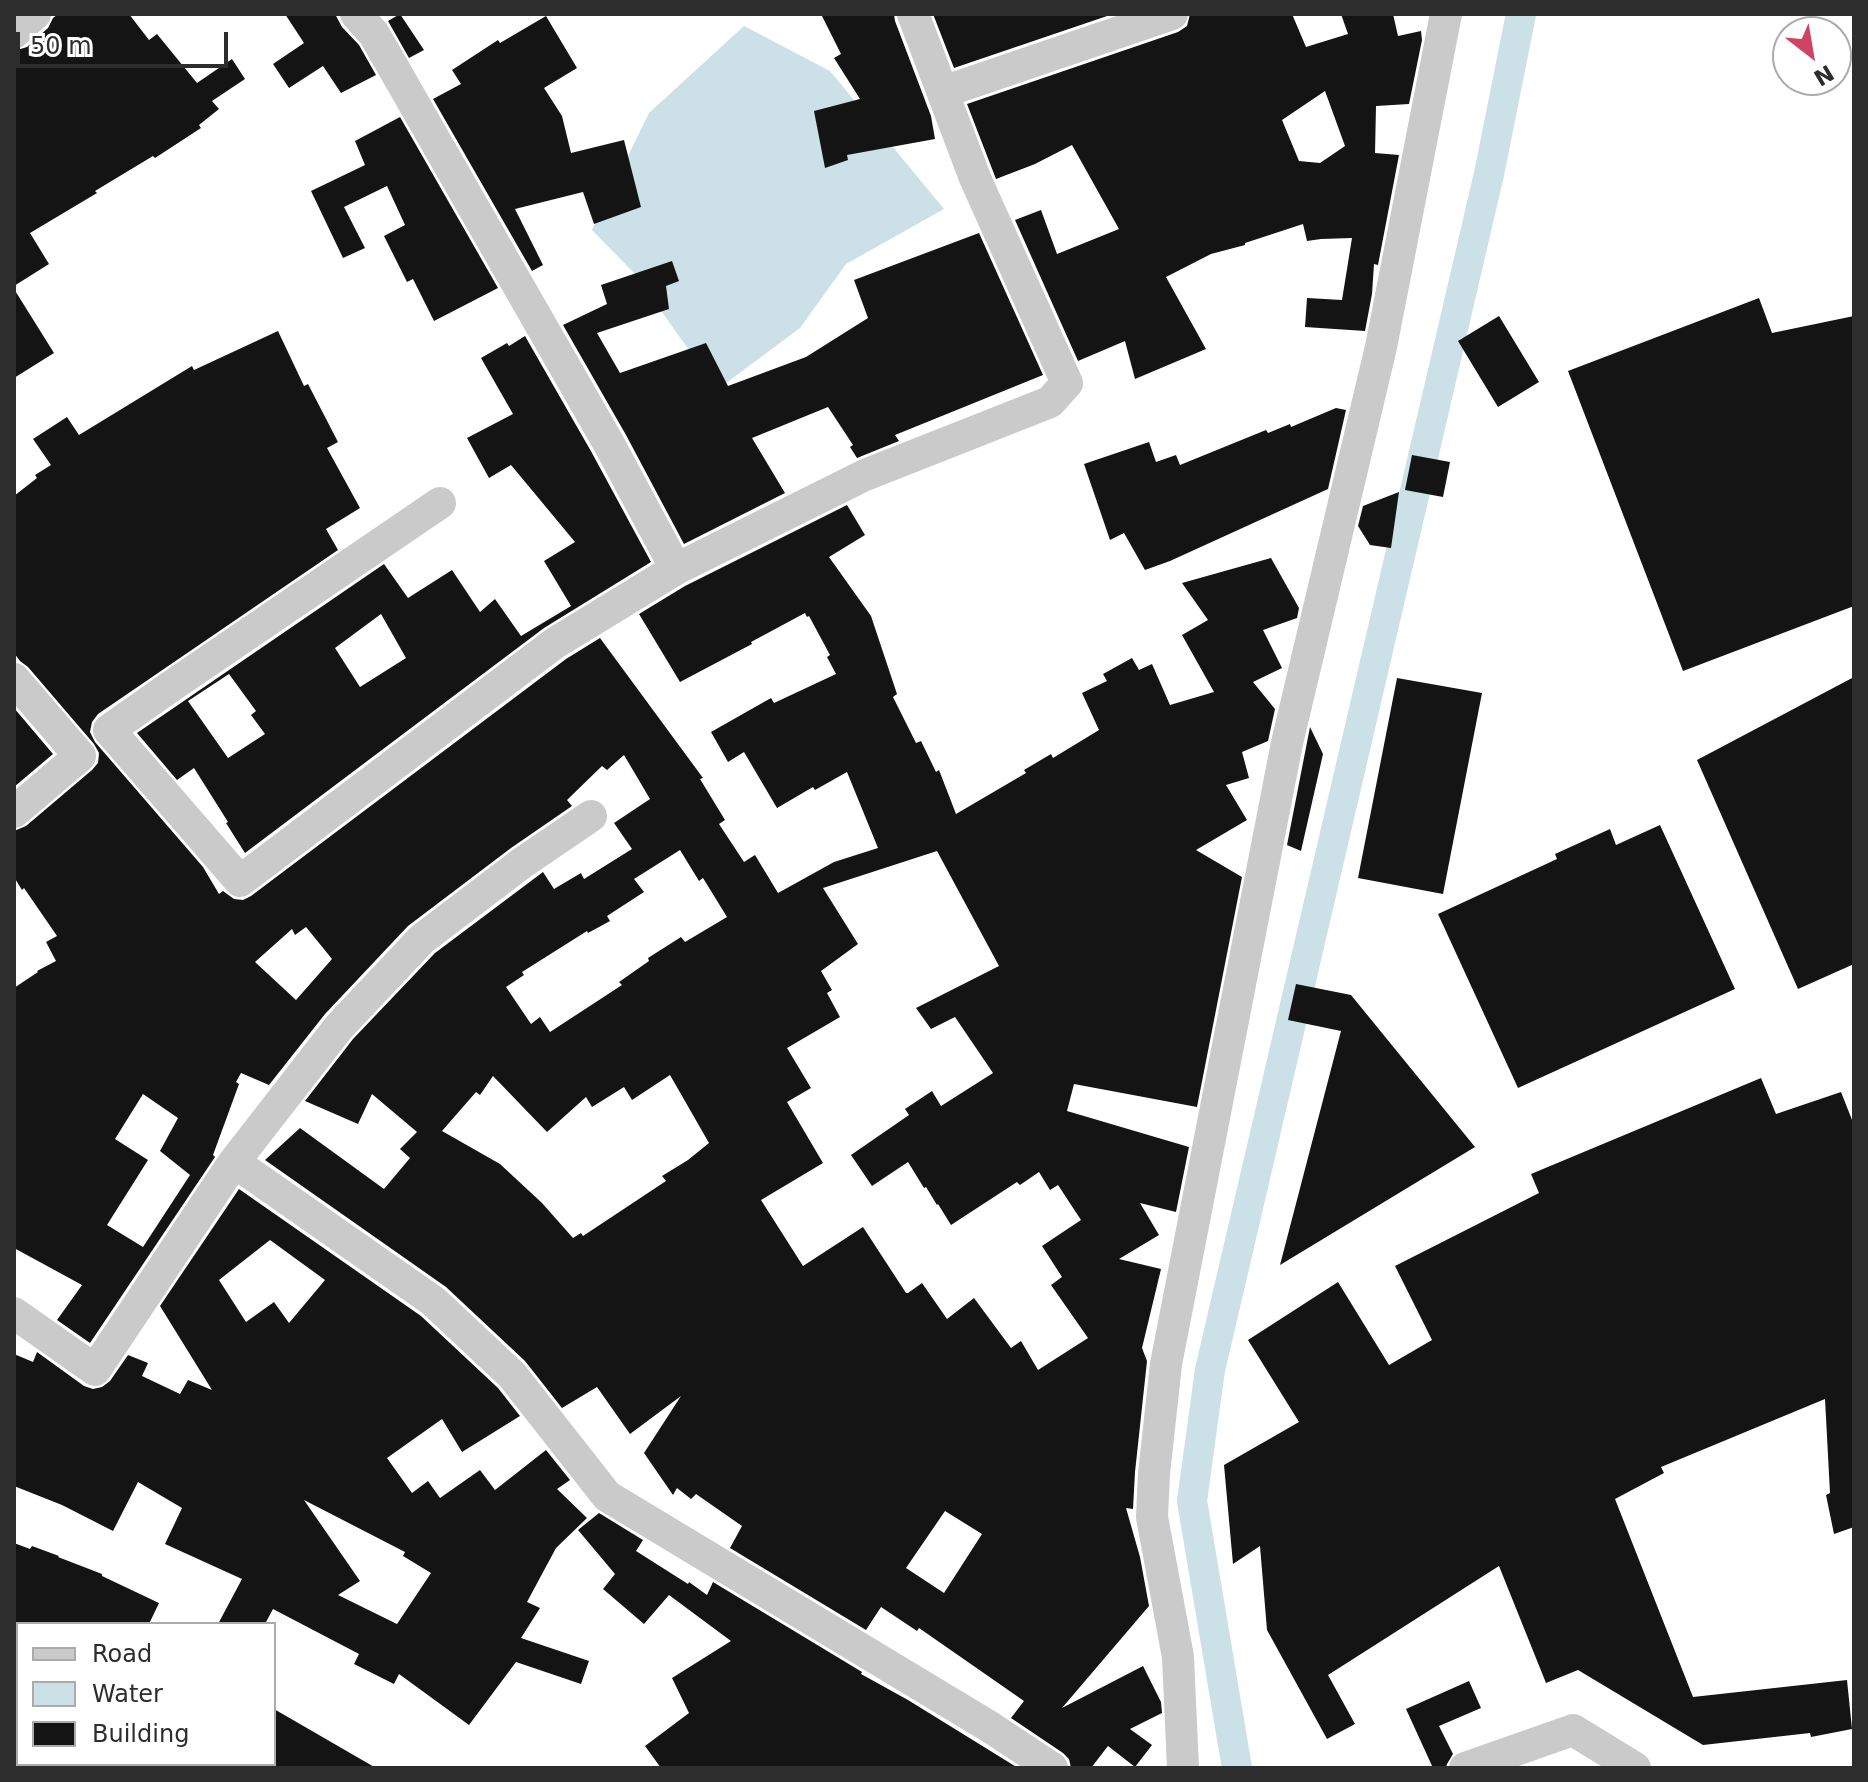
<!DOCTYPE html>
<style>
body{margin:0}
#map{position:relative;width:1868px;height:1782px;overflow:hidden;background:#fff;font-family:"DejaVu Sans",sans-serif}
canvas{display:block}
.frame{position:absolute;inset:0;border:16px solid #2d2d2d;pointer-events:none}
.legend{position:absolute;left:16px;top:1622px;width:260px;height:144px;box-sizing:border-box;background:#fff;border:2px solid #ababab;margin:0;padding:10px 14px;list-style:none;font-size:24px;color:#2d2d2d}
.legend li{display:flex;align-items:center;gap:16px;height:40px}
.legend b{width:40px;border:2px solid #ababab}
.north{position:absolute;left:1772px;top:16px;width:80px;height:80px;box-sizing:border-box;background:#fff;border:2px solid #ababab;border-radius:50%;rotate:149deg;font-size:22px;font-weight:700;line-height:32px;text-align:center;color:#2d2d2d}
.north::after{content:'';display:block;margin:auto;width:28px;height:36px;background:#d14362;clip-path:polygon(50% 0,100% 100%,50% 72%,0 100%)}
.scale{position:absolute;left:16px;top:32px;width:212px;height:36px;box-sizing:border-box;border:4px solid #2d2d2d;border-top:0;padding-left:10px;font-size:24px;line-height:28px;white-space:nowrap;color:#2d2d2d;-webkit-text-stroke:6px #fff;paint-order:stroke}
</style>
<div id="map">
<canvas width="1868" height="1782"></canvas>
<div class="frame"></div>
<ul class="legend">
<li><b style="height:10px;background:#cacaca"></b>Road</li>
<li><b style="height:22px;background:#cbe0e7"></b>Water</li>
<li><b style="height:22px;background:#141414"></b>Building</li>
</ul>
<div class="north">N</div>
<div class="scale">50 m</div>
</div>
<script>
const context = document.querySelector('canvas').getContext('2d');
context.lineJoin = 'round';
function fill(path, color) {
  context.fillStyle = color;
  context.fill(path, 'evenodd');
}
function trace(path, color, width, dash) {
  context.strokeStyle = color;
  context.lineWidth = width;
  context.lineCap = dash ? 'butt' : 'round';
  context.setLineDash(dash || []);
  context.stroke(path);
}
fill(new Path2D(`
 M744,26L830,71L944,209L846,264L800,328L718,389L676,332L637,276L592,230L649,113Z`), '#cbe0e7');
trace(new Path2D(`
 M1237,1768L1192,1501L1210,1370L1489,174L1521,14`), '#cbe0e7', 30);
fill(new Path2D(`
 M58,14H129L149,40L157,34L197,83L232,59L245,79L212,101L219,109L199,125L201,128L155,158L153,156L95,191L97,193L30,233L49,264L14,286V51L27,47L48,28L53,18Z
 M285,14H335L342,27L359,45L376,75L341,93L323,66L289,88L273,64L304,43Z
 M400,14L424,50L409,58L388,21Z
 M821,14H894L895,21L931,116L935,139L847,155L848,160L825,168L814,111L860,99L834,58L841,54Z
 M933,14H1113L954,68Z
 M1190,14H1292L1306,47L1348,34L1341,14H1393L1398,36L1421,31L1422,40L1409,104L1376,106L1375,153L1399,155L1378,265L1374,264L1372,294L1365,331L1305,327L1307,298L1342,300L1352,238L1321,239L1307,241L1303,224L1245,243V245L1211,254L1166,277L1206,349L1135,379L1125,341L1078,361L1015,220L1041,210L1057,254L1119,229L1072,145L1035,164L996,179L967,104L1178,32L1187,26ZM1325,91L1345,146L1320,163L1299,161L1282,120Z
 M546,16L577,68L544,88L562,116L571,153L624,140L641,207L594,224L583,192L515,209L543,265L532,271L433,99L461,84L452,70L498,40L500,43Z
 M400,117L498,288L434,321L413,279L407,282L384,236L405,225L387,186L344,207L365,248L343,258L311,191L365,165L355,141Z
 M979,233L1043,375L895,435L899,441L857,458L850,447L853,445L828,407L752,438L785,493L684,544L626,435L563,325L607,304L601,285L672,261L679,281L666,286L669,309L597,333L620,373L706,343L728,386L806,357L868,318L854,280Z
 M14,289L54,353L14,378Z
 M1759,298L1772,333L1854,316V606L1683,671L1568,371Z
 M1499,316L1539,382L1498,407L1458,341Z
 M278,331L304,386L308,384L338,442L327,448L360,508L326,529L338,550L98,714L92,722L90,732L95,742L203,867L219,894L223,891L234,899L243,900L251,896L566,659L600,638L703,778L700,779L725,820L719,824L744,862L755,855L778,893L834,862L878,848L847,772L815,790L813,787L777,808L744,752L728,762L711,732L771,698L774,703L836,674L827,657L830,655L809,616L807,617L805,613L751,642L752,644L680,682L639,614L685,586L847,505L865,535L829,557L871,616L897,694L893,697L916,743L921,741L936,772L939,770L956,814L1026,773L1024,770L1051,754L1053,758L1099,730L1082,693L1107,681L1103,674L1132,658L1139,670L1152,664L1170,705L1214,692L1182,635L1208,620L1182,583L1271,558L1299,608L1297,618L1263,630L1282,668L1253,682L1275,709L1268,741L1242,752L1249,778L1226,785L1247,820L1196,850L1242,877L1197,1107L1074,1084L1067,1111L1189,1147L1176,1212L1140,1203L1159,1235L1119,1259L1161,1269L1142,1348L1147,1361L1135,1472L1133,1509L1126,1508L1140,1557L1149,1606L1062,1708L1143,1666L1161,1702L1162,1713L1130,1729L1152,1745L1135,1767L1108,1746L1091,1768H1071L1069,1759L1063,1753L1011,1718L1024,1701L919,1628L917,1631L881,1607L866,1630L730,1548L742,1526L696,1494L691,1499L677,1488L673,1495L644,1453L681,1396L630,1434L597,1387L562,1408L525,1361L446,1287L265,1160L300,1128L384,1189L410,1158L400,1149L417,1132L372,1094L358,1124L305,1101L353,1039L435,953L543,872L554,889L581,873L584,879L632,849L614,823L650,799L624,755L607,770L602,766L567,800L572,806L511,848L408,926L325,1014L269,1085L241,1073L236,1082L239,1084L213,1155L215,1157L90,1343L57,1320L82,1285L14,1248V988L38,972L37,971L56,961L46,942L57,936L24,888L22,890L14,877V831L26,826L92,770L98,763L99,753L94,744L28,667L20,661L14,653V496L37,478L35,475L51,465L33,439L67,417L79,435L192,366L194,370ZM680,850L699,881L703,878L727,917L685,942L681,937L648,958L649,961L619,982L622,985L550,1032L540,1017L531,1024L506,987L524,975L522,972L587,931L588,933L610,921L607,916L644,892L634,879ZM937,851L999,966L916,1008L931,1029L955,1017L993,1073L941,1106L932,1091L905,1109L909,1115L851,1155L872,1186L908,1162L924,1188L926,1187L937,1205L938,1204L951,1225L1017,1182L1020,1185L1039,1172L1050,1190L1058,1185L1081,1220L1042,1246L1062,1277L1051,1285L1088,1338L1038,1370L1021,1341L1011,1348L974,1298L947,1319L922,1283L908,1293H906L863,1227L803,1266L761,1200L823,1163L787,1102L811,1088L787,1048L840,1017L827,993L832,990L821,971L858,944L823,888ZM306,927L332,959L296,1000L255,962L292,929L295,935ZM670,1075L709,1143L688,1160L662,1176L666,1181L583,1236L581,1233L573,1238L542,1203L500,1164L442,1131L476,1092L480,1095L493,1076L547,1132L586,1097L592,1107L624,1087L632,1100ZM143,1094L178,1118L160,1151L190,1175L143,1247L107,1225L148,1160L115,1139ZM945,1511L982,1534L944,1593L906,1568Z
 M525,336L592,453L651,562L544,628L245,853L226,823L228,822L194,768L177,780L137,733L384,564L408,598L452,570L480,612L495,599L521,636L571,606L544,561L575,542L511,465L489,478L467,438L513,414L481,358L507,343L509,346ZM381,614L406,658L360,687L335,648ZM229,674L256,711L251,715L265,734L228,758L188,701Z
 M1336,408L1346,410L1328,489L1170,561L1145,570L1124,533L1110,540L1084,464L1149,442L1156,462L1176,455L1180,465L1266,430L1268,433L1290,424L1291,427Z
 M1412,455L1450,462L1443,497L1405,490Z
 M1399,492L1391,548L1370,545L1358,526L1363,506Z
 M1854,677V964L1798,989L1697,760Z
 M1397,678L1482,693L1443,894L1358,878Z
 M14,708L53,754L14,787Z
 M1310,727L1323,754L1301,851L1287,845Z
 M1660,825L1735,989L1518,1088L1438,914L1557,859L1555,854L1610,829L1616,845Z
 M1296,984L1351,995L1475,1147L1280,1265L1341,1031L1288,1020Z
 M1761,1078L1776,1114L1841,1092L1854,1125V1527L1834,1534L1826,1495L1830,1493L1825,1399L1661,1467L1664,1473L1615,1499L1693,1697L1847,1680L1852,1729L1811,1737L1810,1733L1703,1745L1578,1670L1546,1683L1499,1566L1328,1675L1355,1724L1327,1739L1267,1630L1260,1546L1233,1564L1224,1465L1299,1422L1248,1340L1338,1282L1389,1365L1432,1340L1395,1266L1539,1193L1531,1174Z
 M239,1189L421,1316L498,1388L520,1416L462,1452L442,1419L387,1458L412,1493L428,1481L440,1498L480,1470L495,1490L546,1450L570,1480L557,1489L587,1518L556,1548L527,1602L540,1608L521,1638L589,1661L581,1684L516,1662L469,1725L399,1674L394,1684L354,1664L359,1654L273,1609L265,1624H218L242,1579L165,1544L182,1508L138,1482L113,1531L62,1505L14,1486V1354L33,1362L37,1352L84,1386L93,1389L102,1387L110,1381L128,1355L148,1363L142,1376L180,1394L188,1380L212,1390L160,1306ZM270,1240L325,1280L289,1323L274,1302L246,1322L219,1280ZM304,1500L405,1552L403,1556L431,1573L397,1624L338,1595L360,1581Z
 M599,1513L643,1540L636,1551L688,1584L689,1582L707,1595L713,1582L862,1672L861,1674L908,1700L1018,1768H661L645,1746L689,1713L672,1678L731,1641L669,1595L644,1624L603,1589L615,1574L578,1530Z
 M14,1543L30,1549L32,1546L59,1556L58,1557L102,1574V1576L159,1603L149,1624H14Z
 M1469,1681L1481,1708L1439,1726L1453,1754L1447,1764L1446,1768H1433L1406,1709Z
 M274,1709L376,1768H274Z`), '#141414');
trace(new Path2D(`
 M356,14L374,34L609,444L676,569L555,643L240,881L109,730L170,687L440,503
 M14,33L35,14
 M943,92L1172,14
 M676,569L865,475L1050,402L1067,383L975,178L913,14
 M14,679L80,756L14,812
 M234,1162L433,1301L512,1375L607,1496L990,1727L1052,1768
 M14,1313L95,1370L234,1162L339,1027L422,939L522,863L591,816
 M1183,1768L1178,1657L1152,1517L1154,1474L1166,1364L1287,743L1381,347L1446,14
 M1465,1768L1573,1730L1635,1768`), '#cacaca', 32);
</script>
